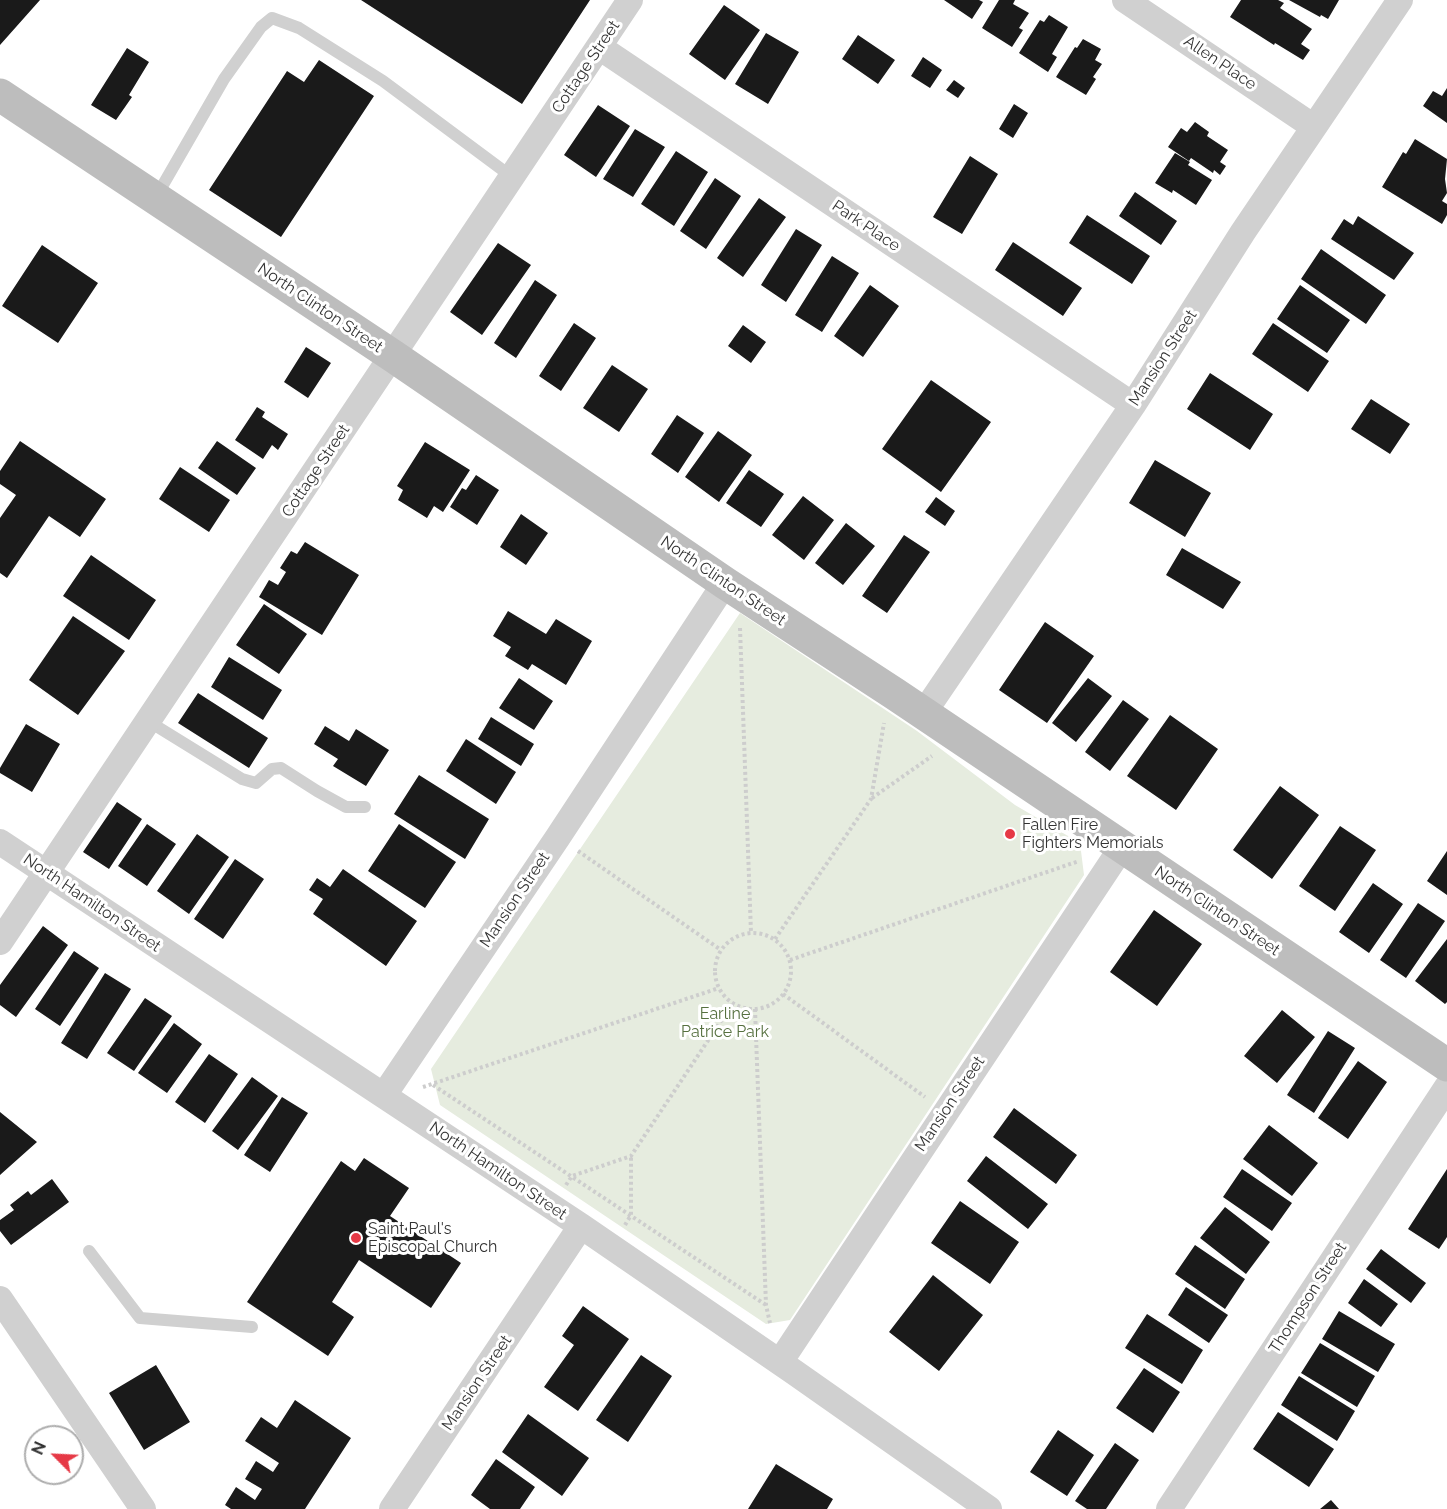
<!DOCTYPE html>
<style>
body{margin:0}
#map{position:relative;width:1447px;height:1509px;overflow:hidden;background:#fff;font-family:Raleway,sans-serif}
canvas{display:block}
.north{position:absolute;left:24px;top:1425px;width:60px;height:60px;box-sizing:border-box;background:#fff;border:2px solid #adadad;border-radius:50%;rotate:294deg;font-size:16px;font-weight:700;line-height:24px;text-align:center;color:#333}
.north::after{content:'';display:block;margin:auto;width:21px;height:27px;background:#e63946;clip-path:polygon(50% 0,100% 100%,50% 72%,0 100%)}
</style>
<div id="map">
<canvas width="1447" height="1509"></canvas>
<div class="north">N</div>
</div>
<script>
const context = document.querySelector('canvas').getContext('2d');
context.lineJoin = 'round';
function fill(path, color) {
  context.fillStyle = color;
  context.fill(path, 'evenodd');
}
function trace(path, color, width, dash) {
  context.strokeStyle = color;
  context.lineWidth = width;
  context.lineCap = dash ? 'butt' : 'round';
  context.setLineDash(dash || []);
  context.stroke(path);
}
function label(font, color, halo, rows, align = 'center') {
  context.font = font + ' Raleway,sans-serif';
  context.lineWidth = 6;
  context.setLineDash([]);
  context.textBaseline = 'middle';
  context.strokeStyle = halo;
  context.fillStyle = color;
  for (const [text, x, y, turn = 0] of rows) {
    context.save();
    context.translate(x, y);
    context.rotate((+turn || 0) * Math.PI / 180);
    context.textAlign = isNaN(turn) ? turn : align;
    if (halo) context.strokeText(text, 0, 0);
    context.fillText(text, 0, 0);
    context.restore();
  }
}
fill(new Path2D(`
 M740,613L917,731L1015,805L1080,843L1084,875L790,1320L766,1324L440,1105L431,1069Z`), '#e6ecdf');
fill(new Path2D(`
 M0,0H40L0,45Z
 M361,0H590L522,104Z
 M944,0H979L983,2L972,19Z
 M999,0H1015L1013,4L1029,13L1019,28L1023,30L1012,47L982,28Z
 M1241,0H1278L1284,3L1280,8L1312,29L1301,44L1310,50L1303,60L1275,43L1274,45L1230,17Z
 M1289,0H1339L1328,19L1321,15L1320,17Z
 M724,5L760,30L725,80L689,54Z
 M1049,15L1068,27L1052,54L1057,57L1048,72L1019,53L1040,20L1044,22Z
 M766,33L799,52L768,104L735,84Z
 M858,35L895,60L878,84L842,59Z
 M1083,39L1101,49L1095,60L1102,64L1093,77L1096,79L1086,95L1056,77L1075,47L1077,48Z
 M127,48L149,62L129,95L132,97L116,120L91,105Z
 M923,57L942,70L930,88L911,76Z
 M319,60L374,96L281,237L209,190L287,71L304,82Z
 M954,80L965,88L958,98L946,90Z
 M1447,88V123L1423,106L1433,91L1442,96Z
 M1014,104L1028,113L1013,138L999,129Z
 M598,105L630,126L596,177L564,155Z
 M1195,122L1209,132L1207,136L1228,150L1220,162L1226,166L1220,175L1214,170L1213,173L1191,158L1189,161L1168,147L1181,128L1187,132Z
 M635,129L665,147L633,197L603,179Z
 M1415,139L1447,159L1445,179L1447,193L1442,201L1447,204V215L1442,224L1382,187L1403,152L1406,154Z
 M676,151L708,172L674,226L641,204Z
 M1175,153L1190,162L1188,165L1212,180L1196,205L1173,190L1172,193L1155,183Z
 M970,156L998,174L962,234L933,217Z
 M715,178L741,196L706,249L680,231Z
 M1135,192L1177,221L1161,245L1119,216Z
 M759,198L786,217L743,277L717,258Z
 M1087,215L1150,256L1132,284L1069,243Z
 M1358,216L1414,253L1394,280L1331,239L1344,219L1353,225Z
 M796,229L822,245L786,302L761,285Z
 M1013,242L1082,288L1063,316L995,270Z
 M498,243L531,265L482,335L450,312Z
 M42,245L98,283L58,343L2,306Z
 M1321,249L1386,295L1366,324L1301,279Z
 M832,256L859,273L822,332L795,315Z
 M535,280L557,295L516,358L494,343Z
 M870,285L899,306L863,357L834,336Z
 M1300,285L1350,320L1327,353L1277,319Z
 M574,323L596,338L561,391L539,376Z
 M1273,323L1329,361L1308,392L1252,354Z
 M743,325L766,342L751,363L728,346Z
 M306,347L331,363L308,398L284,382Z
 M612,365L648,389L619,432L583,408Z
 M1210,373L1273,414L1250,450L1187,409Z
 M931,380L991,422L941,492L882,449Z
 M1371,399L1410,424L1390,454L1351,429Z
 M257,407L265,412L262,417L288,434L278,450L272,445L263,459L235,440Z
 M677,415L704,433L678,473L651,454Z
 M718,431L752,455L719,502L685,477Z
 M20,441L106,499L80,537L49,516L7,578L0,573V518L16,495L0,484V471Z
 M217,441L256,468L237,495L198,468Z
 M425,442L470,470L443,512L434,506L427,518L398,500L403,490L397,486Z
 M1155,460L1211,493L1185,537L1129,503Z
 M180,467L230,500L209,532L159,499Z
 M749,470L784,494L761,527L726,503Z
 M476,475L499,490L477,525L450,507L462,488L466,490Z
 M803,496L834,520L804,560L772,535Z
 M936,497L955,511L945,526L925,512Z
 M521,514L548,533L526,565L500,547Z
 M846,523L875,546L843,585L815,563Z
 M904,535L930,552L887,613L862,596Z
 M305,542L359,575L322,635L259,597L269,580L278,585L286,572L280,568L291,551L297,554Z
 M1182,548L1241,582L1223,609L1166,575Z
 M91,555L156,600L129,640L63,596Z
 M264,604L307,634L279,674L236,645Z
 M508,611L546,634L556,619L592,641L566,685L532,664L528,670L505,656L511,647L493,636Z
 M73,616L125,651L78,715L29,680Z
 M1045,622L1094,656L1047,723L999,690Z
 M229,657L282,690L263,720L211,687Z
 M519,678L553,701L534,730L499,708Z
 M1088,678L1112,696L1076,742L1052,723Z
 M198,693L268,738L249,768L178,723Z
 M1123,700L1149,719L1110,771L1085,752Z
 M1170,715L1218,749L1176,810L1127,776Z
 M491,717L534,744L521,766L478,739Z
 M26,724L60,744L32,792L0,773V768Z
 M325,726L349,741L356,729L389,750L366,786L333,766L338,759L314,744Z
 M466,739L516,772L496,804L446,771Z
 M419,775L489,819L465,859L394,814Z
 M1280,786L1319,815L1272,879L1233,850Z
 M117,802L142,819L109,869L83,852Z
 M147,824L176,844L147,886L118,866Z
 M399,824L456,862L425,908L368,871Z
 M1340,826L1376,850L1335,911L1299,886Z
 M197,834L229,857L189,914L157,891Z
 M1447,851V895L1427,881Z
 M235,859L264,879L223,939L194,919Z
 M343,869L417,921L386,966L313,914L323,899L309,890L317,878L330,887Z
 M1373,883L1403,904L1369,953L1339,932Z
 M1418,903L1445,921L1406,978L1380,960Z
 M1154,910L1202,944L1157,1006L1110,972Z
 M43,926L68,945L16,1017L0,1005V985Z
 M1447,939V1002L1445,1004L1415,981Z
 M74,951L99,968L60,1026L35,1009Z
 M105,973L131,989L87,1059L61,1043Z
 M145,998L172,1016L134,1071L107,1053Z
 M1282,1010L1315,1037L1277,1083L1244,1056Z
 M174,1023L202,1044L167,1093L138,1073Z
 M1328,1031L1355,1048L1314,1113L1287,1095Z
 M209,1054L238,1074L205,1123L175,1102Z
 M1358,1061L1387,1082L1348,1139L1318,1118Z
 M252,1077L278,1096L238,1150L212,1131Z
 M282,1097L308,1113L270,1172L244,1155Z
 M1014,1108L1077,1155L1056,1184L993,1137Z
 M0,1112L37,1142L0,1175Z
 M1269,1125L1318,1163L1292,1196L1243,1159Z
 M986,1156L1048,1204L1028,1229L967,1181Z
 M364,1158L409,1188L390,1216L461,1263L431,1308L359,1260L332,1302L354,1317L328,1356L247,1302L341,1161L355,1171Z
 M1242,1169L1292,1203L1272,1231L1223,1197Z
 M1447,1169V1237L1439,1249L1408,1229Z
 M52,1179L69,1202L11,1245L0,1231V1220L14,1210L10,1205L28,1191L31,1195Z
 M960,1201L1019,1242L990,1284L931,1243Z
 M1225,1207L1270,1242L1246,1274L1200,1238Z
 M1195,1245L1245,1279L1225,1309L1175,1274Z
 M1381,1249L1426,1283L1411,1303L1366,1269Z
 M933,1275L983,1315L939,1371L889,1332Z
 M1364,1279L1398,1304L1381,1327L1348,1303Z
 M1186,1287L1228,1315L1209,1343L1168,1315Z
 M583,1306L629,1339L578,1411L544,1387L574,1345L562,1336Z
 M1339,1311L1395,1344L1378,1372L1322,1339Z
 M1147,1314L1203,1350L1182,1384L1125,1348Z
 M1320,1343L1375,1376L1357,1407L1301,1373Z
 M641,1355L672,1376L628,1442L596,1420Z
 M156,1365L190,1422L144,1450L109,1393Z
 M1144,1368L1180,1392L1153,1433L1116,1408Z
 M1299,1376L1355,1411L1337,1441L1281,1405Z
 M295,1400L351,1438L305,1509H231L225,1505L236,1487L255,1500L262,1489L245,1479L256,1461L273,1472L279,1463L245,1441L261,1417L277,1428Z
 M1278,1412L1334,1449L1309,1487L1253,1449Z
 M528,1414L589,1458L562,1496L502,1452Z
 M1058,1430L1094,1455L1067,1496L1030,1472Z
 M1115,1443L1139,1460L1106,1509H1087L1075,1501Z
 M496,1459L535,1487L520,1509H490L471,1495Z
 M776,1464L833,1499L827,1509H748Z
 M1331,1500L1339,1509H1320Z`), '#1a1a1a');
trace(new Path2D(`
 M740,628L751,933
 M872,798L932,756
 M578,851L721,950
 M715 971a38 38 0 1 1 76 0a38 38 0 1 1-76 0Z
 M775,939L871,799L884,723
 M790,960L1079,861
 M783,994L925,1097
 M755,1009L766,1305L770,1323
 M433,1085L766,1305
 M423,1087L719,988
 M566,1185L572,1176L631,1156L733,1003
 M625,1225L631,1215V1156`), '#cdcdcd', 4, [3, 3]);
trace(new Path2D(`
 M156,197L224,79L261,27L272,18L299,28L383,81L512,177
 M148,721L242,779L256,783L272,769L281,768L317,791L346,807H365
 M89,1251L140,1318L252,1327`), '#d0d0d0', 12);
trace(new Path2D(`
 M1125,0L1314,127
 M599,47L1133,405
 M923,714L1133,405L1243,232L1400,0
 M0,842L581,1226L794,1372L989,1509
 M0,942L630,0
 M384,1095L558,837L725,583
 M0,1299L143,1509
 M780,1362L1122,847
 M392,1509L581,1226
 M1169,1509L1447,1087`), '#d0d0d0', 26);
trace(new Path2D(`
 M0,95L393,356L725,583L895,694L1447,1065`), '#bdbdbd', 33);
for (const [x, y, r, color] of [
 [1010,834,6,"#e63946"],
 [356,1238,6,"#e63946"]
]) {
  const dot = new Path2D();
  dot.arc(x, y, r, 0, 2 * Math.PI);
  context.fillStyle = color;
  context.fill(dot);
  trace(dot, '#fff', 2);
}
label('16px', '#333', '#fff', [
 ["Allen Place",1220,63,34],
 ["Cottage Street",586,67,-56],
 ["Park Place",866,226,34],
 ["North Clinton Street",320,308,34],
 ["Mansion Street",1163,358,-57],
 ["Cottage Street",316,471,-56],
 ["North Clinton Street",723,581,34],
 ["Mansion Street",515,900,-56],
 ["North Hamilton Street",92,903,34],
 ["North Clinton Street",1217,911,34],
 ["Mansion Street",950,1104,-56],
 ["North Hamilton Street",498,1171,34],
 ["Thompson Street",1308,1298,-57],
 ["Mansion Street",477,1383,-56]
]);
label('16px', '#333', '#fff', [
 ["Fallen Fire",1022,825],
 ["Fighters Memorials",1022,843],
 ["Saint Paul's",368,1229],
 ["Episcopal Church",368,1247]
], 'left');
label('16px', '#56703f', '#fff', [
 ["Earline",725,1014],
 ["Patrice Park",725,1032]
]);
</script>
